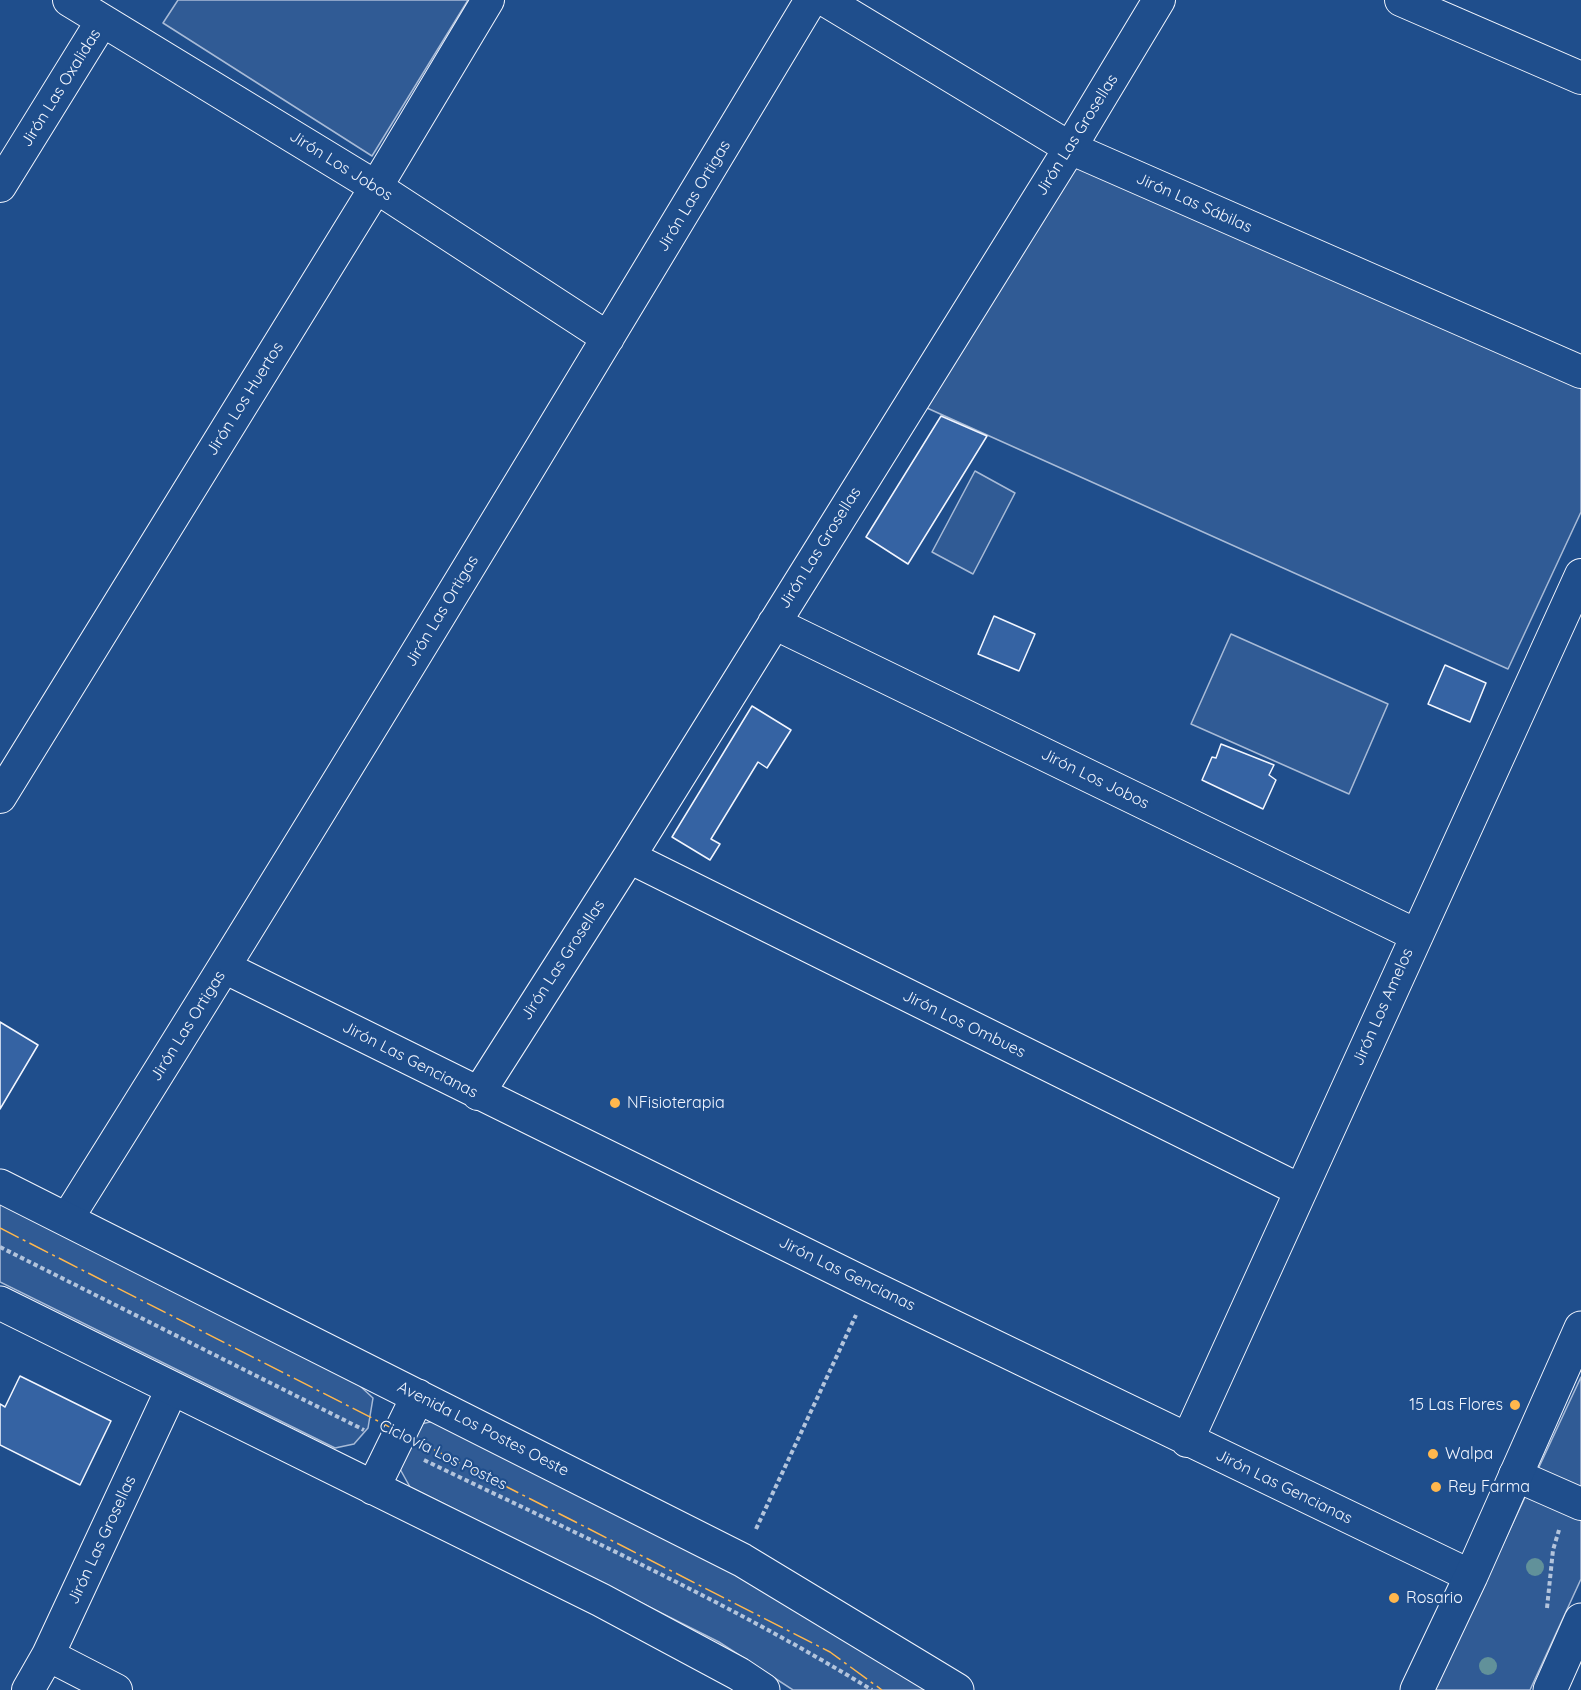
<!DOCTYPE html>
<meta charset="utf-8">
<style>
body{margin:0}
canvas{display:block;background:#1f4e8c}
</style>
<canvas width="1581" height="1690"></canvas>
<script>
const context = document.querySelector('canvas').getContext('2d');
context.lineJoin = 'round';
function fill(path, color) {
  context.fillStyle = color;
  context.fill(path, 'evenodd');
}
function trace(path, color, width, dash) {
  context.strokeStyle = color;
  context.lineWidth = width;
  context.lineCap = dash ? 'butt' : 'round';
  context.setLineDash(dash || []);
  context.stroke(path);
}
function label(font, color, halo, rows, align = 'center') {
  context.font = font + ' Quicksand,sans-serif';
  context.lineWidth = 4.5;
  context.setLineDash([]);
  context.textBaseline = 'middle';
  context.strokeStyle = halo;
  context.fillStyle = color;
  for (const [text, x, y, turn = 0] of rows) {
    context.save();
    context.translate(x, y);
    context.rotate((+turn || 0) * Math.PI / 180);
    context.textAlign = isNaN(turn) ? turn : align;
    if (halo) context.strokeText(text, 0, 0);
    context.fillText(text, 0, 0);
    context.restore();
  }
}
const built = new Path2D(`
 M178,0H468L372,156L163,23Z
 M1073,161L1581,382V512L1508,669L927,408Z
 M975,471L1015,493L973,574L932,552Z
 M1231,634L1388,704L1349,794L1191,724Z
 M0,1202L359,1385L373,1398L368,1428L354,1444L335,1448L0,1282Z
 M1581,1377V1579L1530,1690H1435Z
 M434,1421L737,1569L938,1690H793L719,1642L410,1487L400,1469L417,1425Z`);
fill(built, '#305b95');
trace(built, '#a8bbd7', 1.5);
const building = new Path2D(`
 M941,416L987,436L908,564L866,537Z
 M994,616L1035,634L1019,671L978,654Z
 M1445,665L1486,683L1470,722L1428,704Z
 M752,706L791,730L767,768L758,762L711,839L720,844L710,860L672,837Z
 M1221,744L1274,765L1269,775L1276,780L1263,809L1202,780L1212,757L1216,758Z
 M0,1022L38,1045L0,1109Z
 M20,1376L111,1421L80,1485L0,1445V1404L5,1407Z`);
fill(building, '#3563a3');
trace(building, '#f2f6ff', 1.5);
const minor = new Path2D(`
 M69,0L376,187L608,338
 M825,0L1070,148L1581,372
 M1401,0L1581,78
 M0,186L102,21
 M774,623L1416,935
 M0,797L376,187L488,0
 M629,857L1300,1190
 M224,967L870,1286L1471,1576
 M478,1094L629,857L1070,148L1159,0
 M67,1219C320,816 566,408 811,0
 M1187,1441L1581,575
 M1515,1475L1581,1504
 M48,1655L116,1690
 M28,1690L48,1655L172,1389`);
const secondary = new Path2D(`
 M0,1186L742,1560L957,1690
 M0,1303L601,1600L739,1674L763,1690
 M373,1488L418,1396`);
const primary = new Path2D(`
 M1417,1690L1471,1576L1581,1328
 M1550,1690L1581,1620`);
trace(minor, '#f2f6ff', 34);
trace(secondary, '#f2f6ff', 35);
trace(primary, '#f2f6ff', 35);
trace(new Path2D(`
 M0,1247L364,1430
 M424,1460C575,1533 729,1602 872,1690
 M756,1529L856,1315
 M1547,1608L1553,1550L1559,1530`), '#b3c4dc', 4, [4.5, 3]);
trace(minor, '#1f4e8c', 32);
trace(secondary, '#1f4e8c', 33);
trace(primary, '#1f4e8c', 33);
trace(new Path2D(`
 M0,1228L830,1652L882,1690`), '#ffb74d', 1.5, [21, 4.5, 3, 4.5]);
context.fillStyle = '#61919a';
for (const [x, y] of [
 [1535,1567],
 [1488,1666]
]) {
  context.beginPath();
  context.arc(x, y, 9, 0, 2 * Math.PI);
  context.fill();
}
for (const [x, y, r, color] of [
 [615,1103,6,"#ffb74d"],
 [1515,1405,6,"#ffb74d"],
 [1433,1454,6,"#ffb74d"],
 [1436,1487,6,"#ffb74d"],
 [1394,1598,6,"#ffb74d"]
]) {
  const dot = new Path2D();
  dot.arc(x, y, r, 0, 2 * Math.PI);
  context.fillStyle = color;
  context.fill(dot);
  trace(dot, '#1f4e8c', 2);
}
label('16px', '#f2f6ff', '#1f4e8c', [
 ["Jirón Las Oxalidas",61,88,-58],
 ["Jirón Las Grosellas",1077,135,-58],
 ["Jirón Los Jobos",341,166,32],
 ["Jirón Las Ortigas",694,196,-59],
 ["Jirón Las Sábilas",1194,203,24],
 ["Jirón Los Huertos",245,399,-58],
 ["Jirón Las Grosellas",820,548,-58],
 ["Jirón Las Ortigas",442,611,-59],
 ["Jirón Los Jobos",1095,779,26],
 ["Jirón Las Grosellas",563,960,-57],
 ["Jirón Los Amelos",1383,1007,-66],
 ["Jirón Los Ombues",964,1024,26],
 ["Jirón Las Ortigas",188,1026,-58],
 ["Jirón Las Gencianas",410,1060,27],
 ["Jirón Las Gencianas",847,1274,26],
 ["Avenida Los Postes Oeste",483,1429,27],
 ["Ciclovía Los Postes",443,1455,26],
 ["Jirón Las Gencianas",1284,1487,26],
 ["Jirón Las Grosellas",102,1540,-65]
]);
label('16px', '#f2f6ff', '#1f4e8c', [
 ["NFisioterapia",627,1103],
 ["15 Las Flores",1503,1405,"right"],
 ["Walpa",1445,1454],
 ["Rey Farma",1448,1487],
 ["Rosario",1406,1598]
], 'left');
</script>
